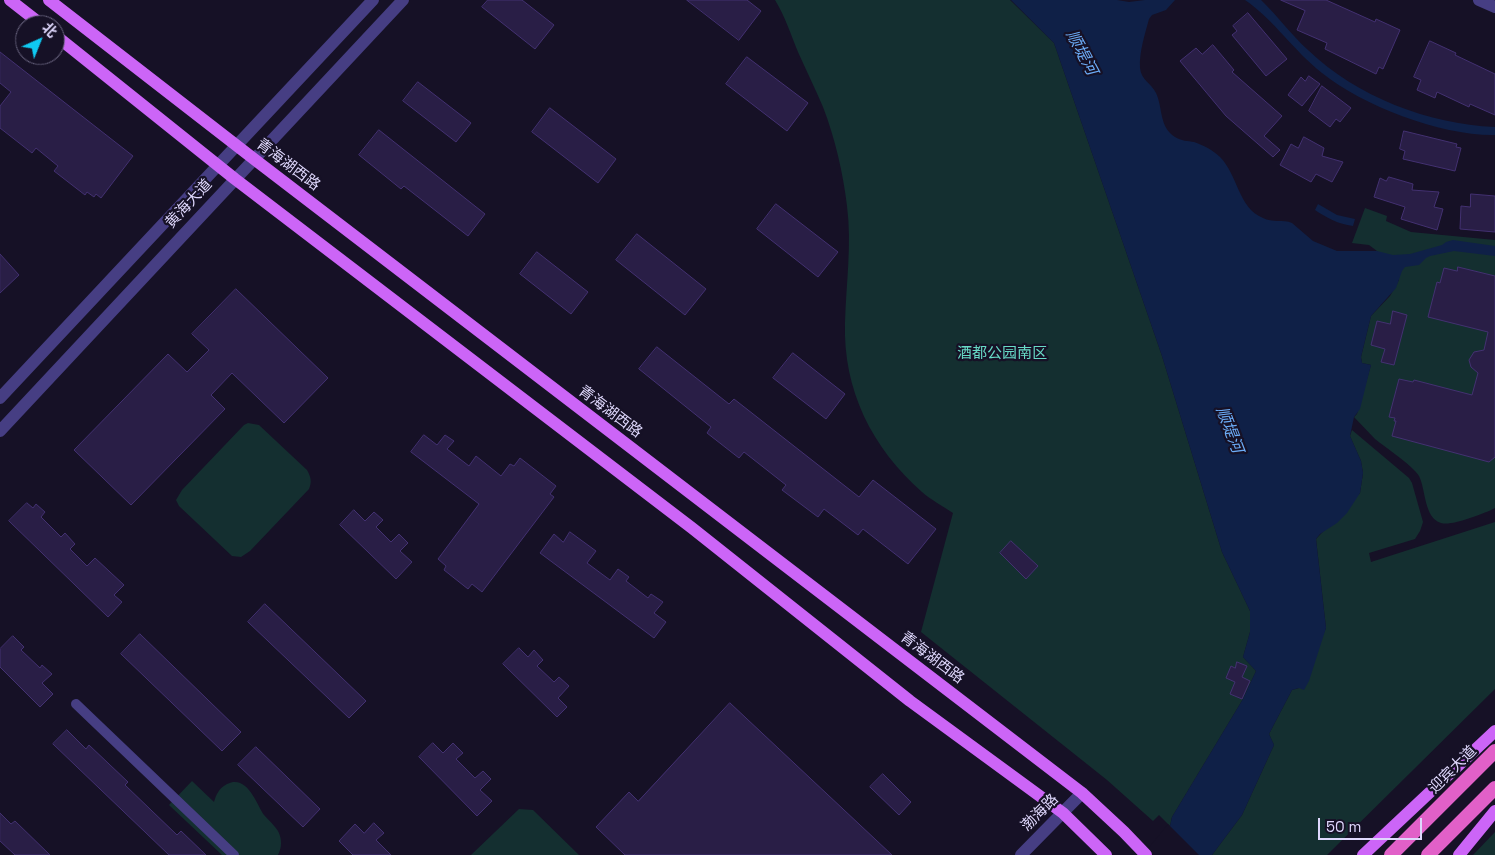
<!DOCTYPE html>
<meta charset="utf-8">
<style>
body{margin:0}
#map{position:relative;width:1495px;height:855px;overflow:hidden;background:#161126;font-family:"Space Grotesk","Noto Sans SC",sans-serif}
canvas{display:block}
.north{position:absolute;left:15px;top:15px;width:50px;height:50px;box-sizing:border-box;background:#161126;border:1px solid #66617c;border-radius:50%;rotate:44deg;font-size:14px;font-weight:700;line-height:20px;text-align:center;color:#dfd8fd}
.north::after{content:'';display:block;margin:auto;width:18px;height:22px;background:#0fcaf2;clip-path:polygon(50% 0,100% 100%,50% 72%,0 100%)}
.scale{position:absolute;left:1318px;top:818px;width:104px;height:22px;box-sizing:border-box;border:2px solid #dfd8fd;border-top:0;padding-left:6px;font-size:15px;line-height:18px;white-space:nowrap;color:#dfd8fd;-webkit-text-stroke:4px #161126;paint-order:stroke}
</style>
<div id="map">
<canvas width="1495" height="855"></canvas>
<div class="north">北</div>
<div class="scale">50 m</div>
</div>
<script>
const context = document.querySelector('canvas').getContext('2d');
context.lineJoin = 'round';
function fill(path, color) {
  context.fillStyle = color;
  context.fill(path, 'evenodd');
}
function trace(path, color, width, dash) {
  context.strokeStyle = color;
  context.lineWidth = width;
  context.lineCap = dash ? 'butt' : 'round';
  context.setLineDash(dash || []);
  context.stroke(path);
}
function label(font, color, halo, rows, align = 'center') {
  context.font = font + ' "Space Grotesk","Noto Sans SC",sans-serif';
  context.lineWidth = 4.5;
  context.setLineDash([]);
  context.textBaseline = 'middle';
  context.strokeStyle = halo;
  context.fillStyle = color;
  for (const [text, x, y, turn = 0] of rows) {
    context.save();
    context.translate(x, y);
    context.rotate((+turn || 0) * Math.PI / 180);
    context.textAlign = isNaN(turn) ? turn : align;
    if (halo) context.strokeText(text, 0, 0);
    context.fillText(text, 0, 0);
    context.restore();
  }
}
fill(new Path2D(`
 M775,0H1010L1054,43L1162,356L1222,552L1250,611V632L1243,657L1256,671L1243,699L1172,817L1170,826L1159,815L1153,821L1107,780L921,632L953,513C943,506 931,500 922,492C872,448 843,390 845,323C846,283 852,245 847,206C843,173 835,138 823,107C815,88 806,70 798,52C791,35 785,16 775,0Z
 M1365,208L1387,216L1386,221L1411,232L1495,240V508L1489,511C1478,515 1453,526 1441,523C1424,518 1426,490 1419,476C1412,465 1386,448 1375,439C1368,432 1361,424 1354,417L1357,414L1371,365L1362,363L1361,357L1371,316L1390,296L1399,280L1377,251L1369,245L1352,243Z
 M248,423L259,425L307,470C311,477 312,482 309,489L250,551L241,557L232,556L179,506L176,500L182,490L244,425Z
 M1352,430L1409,478L1412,483L1423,522L1420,531L1415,539L1369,553L1371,562L1495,522V689L1327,855H1212L1242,815L1274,745L1269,734L1292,690L1299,688L1326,628L1316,539L1360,493L1363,473L1361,461L1350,436Z
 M192,781L214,802C216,795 219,788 227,784C247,774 256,803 264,815C270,822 278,828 280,836C282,843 281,849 278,855H222L169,805Z
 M519,809L533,810L579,855H471Z
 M1495,832V855H1473Z`), '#142f30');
fill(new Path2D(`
 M1011,0H1117L1129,2L1145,0H1175L1166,10L1152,15L1149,19C1145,34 1139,52 1140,68C1141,80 1151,83 1156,93C1163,108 1159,127 1175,137C1181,141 1188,141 1194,142C1203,145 1213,150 1220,157C1238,175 1238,208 1263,218C1272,223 1283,219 1292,223L1313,241L1337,251H1377L1393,255L1410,254L1442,245L1446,242L1453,240L1495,246V256L1454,251L1430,256L1426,258L1419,265L1405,267L1402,271L1396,288L1371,316L1361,357L1362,363L1371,365L1360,409L1354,417L1350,436L1361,461L1363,473L1360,493L1347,513L1337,523L1320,534L1316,539L1326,628L1309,681L1304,690L1299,688L1292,690L1269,734L1274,745L1242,815L1212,855H1145L1170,826L1172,817L1243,699L1256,671L1243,657L1250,632V611L1222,552L1162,356L1054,43Z
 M1245,0H1261C1278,16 1291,35 1308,50C1357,97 1428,124 1495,127V135C1442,136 1363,106 1322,73C1294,51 1274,20 1245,0Z
 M1318,204L1337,215L1355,219L1353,226C1338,224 1327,218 1315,210Z`), '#0f2047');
fill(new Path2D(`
 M1168,824L1199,855H1143Z`), '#161126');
const building = new Path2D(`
 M488,0H522L554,25L535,49L482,7Z
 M687,0H747L761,11L739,40Z
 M1281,0H1326L1375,22L1376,19L1400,30L1383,69L1379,67L1376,74L1325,49L1327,43L1297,30L1305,11Z
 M1248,13L1287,59L1266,76L1232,35L1237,31L1233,26Z
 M1430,41L1456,53L1455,55L1495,74V115L1470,104L1469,107L1437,92L1435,98L1417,90L1421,80L1414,77Z
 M1213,45L1234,70L1232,72L1282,116L1264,136L1280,150L1273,157L1226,116L1180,61L1196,48L1202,54Z
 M0,52L133,156L101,198L96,194L94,197L87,192L85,195L54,171L58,166L36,148L32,153L0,128V106L11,92L0,83Z
 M747,57L808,103L787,131L726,84Z
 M1309,76L1320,84L1302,106L1288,95L1301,77L1305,81Z
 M418,82L471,123L456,142L403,101Z
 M1322,86L1351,108L1340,122L1336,119L1330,127L1309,111Z
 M550,108L616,159L598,183L532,132Z
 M379,130L485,214L468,236L404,186L401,189L359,155Z
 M1404,131L1457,144L1456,147L1461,148L1455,171L1403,159L1405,151L1400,149Z
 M1304,137L1324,148L1322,156L1343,162L1332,182L1316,174L1311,182L1280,165L1291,144L1298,148Z
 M1389,177L1413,184L1412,190L1439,192L1434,207L1443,209L1437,230L1401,219L1405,207L1374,197L1380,178L1386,181Z
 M1471,194L1495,196V232L1460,229L1461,206L1470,207Z
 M776,204L838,252L818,277L757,229Z
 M637,234L706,289L685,315L616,260Z
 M537,252L588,292L571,314L520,274Z
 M0,254L19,275L0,293Z
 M1458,267L1495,276V457L1489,462L1392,436L1396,421H1394L1395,418L1389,417L1399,379L1413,382L1414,380L1472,395L1478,373L1471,367L1469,360L1474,352L1484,350L1488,332L1428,317L1437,282L1440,283L1444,268L1457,271Z
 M236,289L328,378L284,423L232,373L211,395L225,409L131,505L74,450L168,354L187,372L209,350L192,334Z
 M1393,311L1407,315L1394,365L1381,362L1385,349L1371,345L1377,321L1390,324Z
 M657,347L729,404L734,399L859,497L873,480L936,529L908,564L863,529L858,535L824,509L818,517L782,490L786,485L744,452L739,458L707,433L711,427L639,369Z
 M793,353L845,394L826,419L773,378Z
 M424,435L437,445L445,435L454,441L447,449L469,466L476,456L501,476L510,464L514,466L520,458L556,486L550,494L554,497L482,592L472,584L468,589L444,570L446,566L438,559L479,504L411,452Z
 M27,503L33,508L36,504L45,512L41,517L61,537L65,533L75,544L70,549L87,566L95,558L124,585L114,595L122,602L108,617L9,521Z
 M354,510L365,521L374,512L383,520L376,527L391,542L399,534L408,543L400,551L412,562L396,579L340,525Z
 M570,532L596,551L587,563L610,580L618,569L629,577L626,581L648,598L651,594L663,602L654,613L666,622L654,638L540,553L554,534L563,542Z
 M1011,541L1038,566L1026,579L1000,553Z
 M265,604L366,701L349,718L248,622Z
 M140,634L241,732L222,751L121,654Z
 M13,636L24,647L21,650L40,668L42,665L52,674L42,683L53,694L40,707L0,667V649Z
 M519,648L528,657L534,650L543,660L537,666L554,682L559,677L569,686L558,698L567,707L557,717L503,664Z
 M1237,662L1247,666L1242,677L1250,681L1242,699L1230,694L1235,682L1226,678L1231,666L1235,668Z
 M730,703L892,855H625L596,827L629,792L638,801Z
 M67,730L86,749L89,745L128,782L125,785L177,835L181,831L206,855H169L53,744Z
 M433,743L443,753L453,743L463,753L456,759L475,778L483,771L491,779L480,790L492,801L477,816L419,757Z
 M256,747L320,809L303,827L238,765Z
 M883,774L911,802L899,815L870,787Z
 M0,813L11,824L15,821L50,855H15L0,841Z
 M374,823L384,833L376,840L391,855H353L339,841L355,824L364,833Z`);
fill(building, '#291e46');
trace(building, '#433171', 1);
trace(new Path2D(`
 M76,704L234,855`), '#463e83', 10);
trace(new Path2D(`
 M1479,0L1495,7
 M0,398L373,0
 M0,431L403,0
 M1021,855L1082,793`), '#463e83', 12);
trace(new Path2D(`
 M10,0L42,25
 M49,0L254,159L1082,793L1124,832L1146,855
 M55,35L235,179L692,528L910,701L1063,813L1106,855
 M1363,855L1495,731
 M1459,855L1495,811`), '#cc65f7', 12);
trace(new Path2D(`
 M1391,855L1495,751
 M1428,855L1495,788`), '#e160c8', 14);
label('15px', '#dfd8fd', '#161126', [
 ["青海湖西路",288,165,37],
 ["黄海大道",189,204,-47],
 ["青海湖西路",610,412,37],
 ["青海湖西路",932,658,37],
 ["迎宾大道",1453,770,-45],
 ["渤海路",1040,813,-45]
]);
label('15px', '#67dac6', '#161126', [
 ["酒都公园南区",1002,354]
]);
label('italic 16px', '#6cacf7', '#161126', [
 ["顺堤河",1081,53,62],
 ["顺堤河",1229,430,69]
]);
</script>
